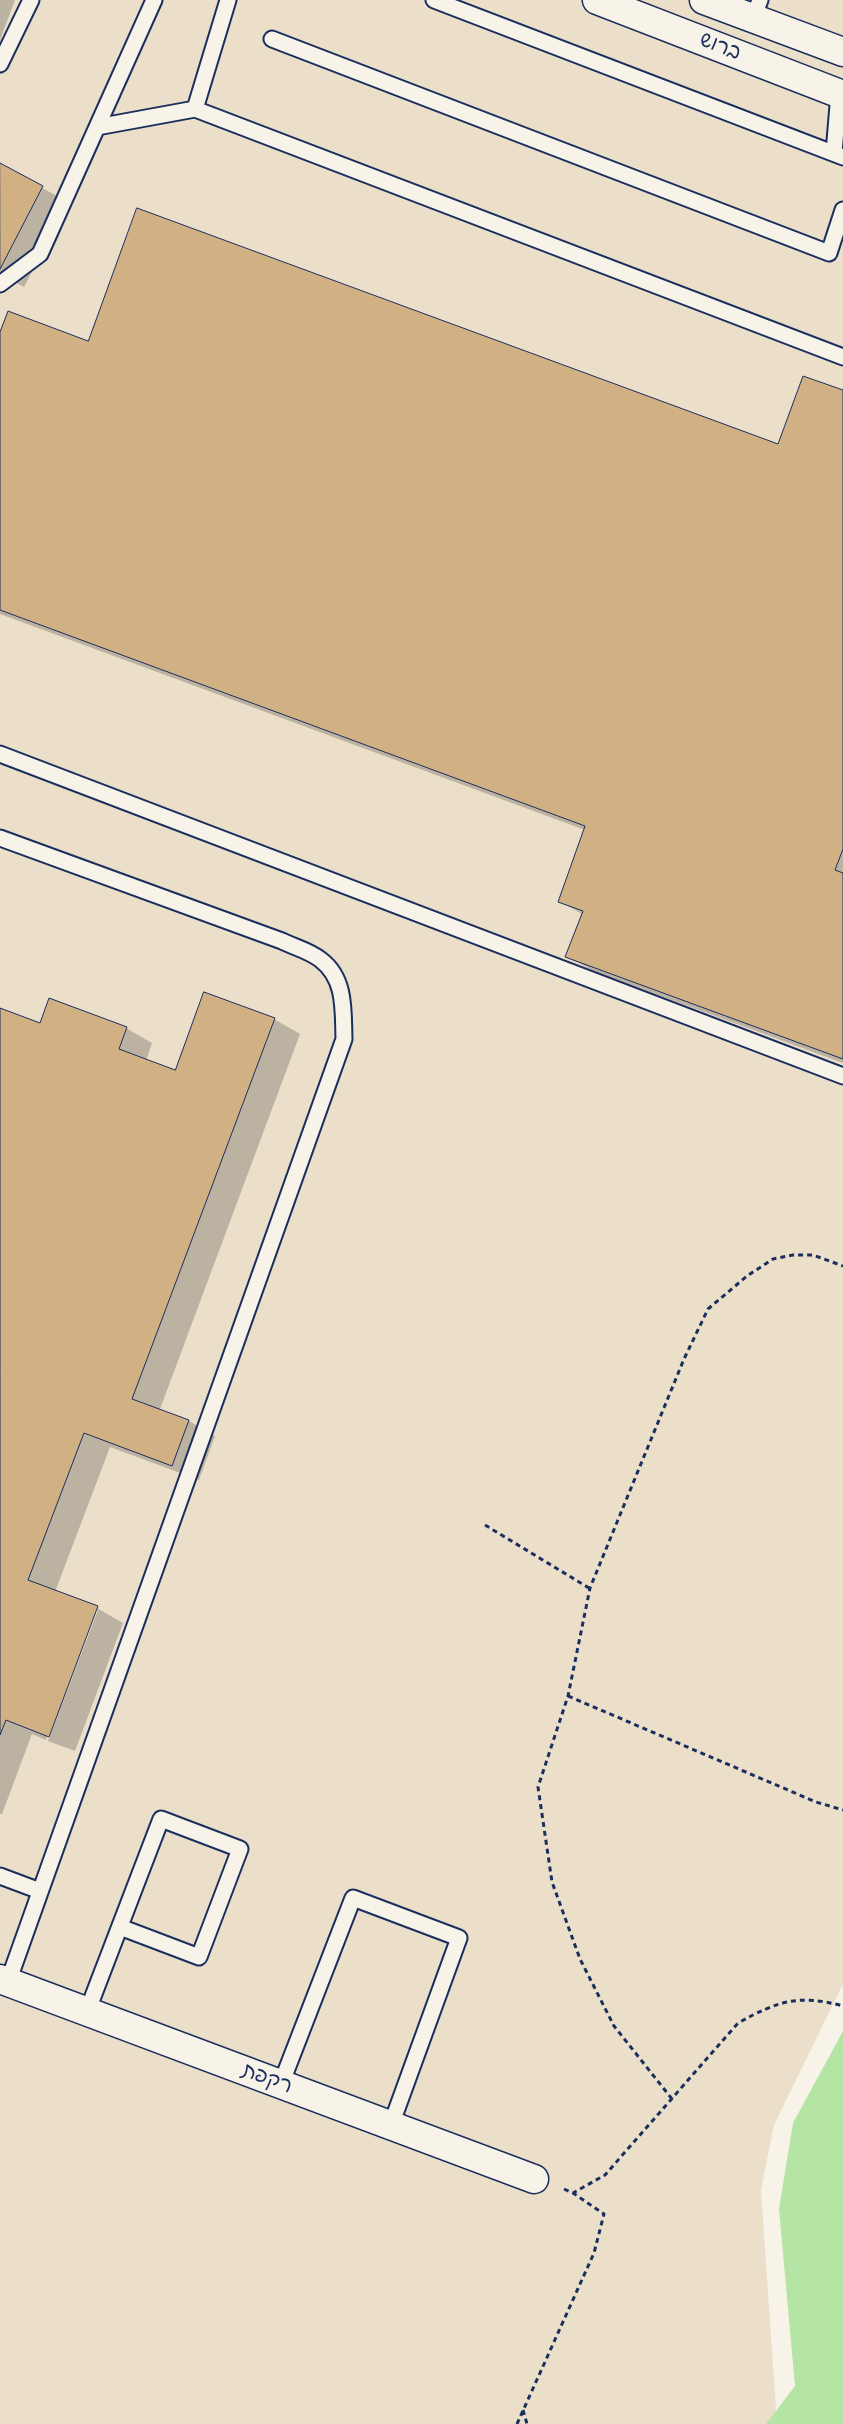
<!DOCTYPE html>
<meta charset="utf-8">
<style>
body{margin:0}
canvas{display:block;background:#f7f3e8}
</style>
<canvas width="843" height="2424"></canvas>
<script>
const context = document.querySelector('canvas').getContext('2d');
context.lineJoin = 'round';
function fill(path, color) {
  context.fillStyle = color;
  context.fill(path, 'evenodd');
}
function trace(path, color, width, dash) {
  context.strokeStyle = color;
  context.lineWidth = width;
  context.lineCap = dash ? 'butt' : 'round';
  context.setLineDash(dash || []);
  context.stroke(path);
}
function label(font, color, halo, rows, align = 'center') {
  context.font = font + ' Itim,"Playpen Sans Hebrew",sans-serif';
  context.lineWidth = 4;
  context.setLineDash([]);
  context.textBaseline = 'middle';
  context.strokeStyle = halo;
  context.fillStyle = color;
  for (const [text, x, y, turn = 0] of rows) {
    context.save();
    context.translate(x, y);
    context.rotate((+turn || 0) * Math.PI / 180);
    context.textAlign = isNaN(turn) ? turn : align;
    if (halo) context.strokeText(text, 0, 0);
    context.fillText(text, 0, 0);
    context.restore();
  }
}
fill(new Path2D(`
 M0,0H843V1984L774,2125L761,2190L777,2424H0Z`), '#ecdfca');
fill(new Path2D(`
 M843,2031V2424H766L795,2386L779,2209L793,2123Z`), '#b5e5a4');
fill(new Path2D(`
 M0,0H15L0,40Z
 M0,165L68,202L24,287L0,274Z
 M0,335L89,342L779,446L843,391V1063L593,971L567,956L582,914L559,901L585,830L0,614Z
 M0,1009L40,1025L126,1028L152,1043L146,1061L176,1072L274,1019L300,1034L160,1409L189,1421L215,1436L199,1480L110,1447L55,1592L97,1608L123,1623L75,1751L48,1741L98,1610H95L46,1740L32,1734L2,1814H0Z`), '#0003');
const building = new Path2D(`
 M0,163L43,186L0,269Z
 M137,208L778,444L803,376L843,390V849L835,870L843,873V1059L565,957L583,911L558,902L585,826L0,610V332L8,311L88,341Z
 M204,992L275,1018L132,1399L189,1420L172,1466L84,1433L28,1580L98,1606L49,1737L6,1720L0,1735V1008L40,1023L49,998L127,1027L119,1049L175,1070Z`);
fill(building, '#d1b084');
trace(building, '#1b2f5e', 1);
const lane = new Path2D(`
 M434,0L843,157
 M753,19L760,0
 M272,39L829,253L843,210
 M0,64L31,0
 M195,109L228,0
 M97,127L195,109L843,357
 M834,153L839,93
 M0,284L40,254L154,0
 M0,754L843,1076
 M0,838L282,941C294,947 310,951 321,960C346,979 343,1011 344,1039L8,1982
 M0,1876L40,1891
 M87,2012L161,1819L240,1849L199,1957L120,1927
 M281,2084L353,1898L459,1938L391,2125`);
const street = new Path2D(`
 M597,0L843,95
 M704,0L843,52
 M0,1979L534,2179`);
trace(lane, '#1b2f5e', 19);
trace(street, '#1b2f5e', 31);
trace(new Path2D(`
 M485,1525L589,1588
 M568,1696L816,1802L843,1810
 M672,2099L614,2026L580,1959L552,1882L538,1787L568,1696L590,1588L684,1359L708,1309L747,1276L773,1259L793,1255H813L843,1266
 M564,2189L573,2193L605,2175L738,2023C778,2001 798,1994 843,2006
 M523,2410L527,2424
 M517,2424L594,2253L604,2214L573,2193`), '#1b2f5e', 3, [5, 4]);
trace(lane, '#f7f3e8', 15);
trace(street, '#f7f3e8', 28);
label('21px', '#1b2f5e', '#f7f3e8', [
 ["ברוש",720,47,21],
 ["רקפת",267,2079,20]
]);
</script>
